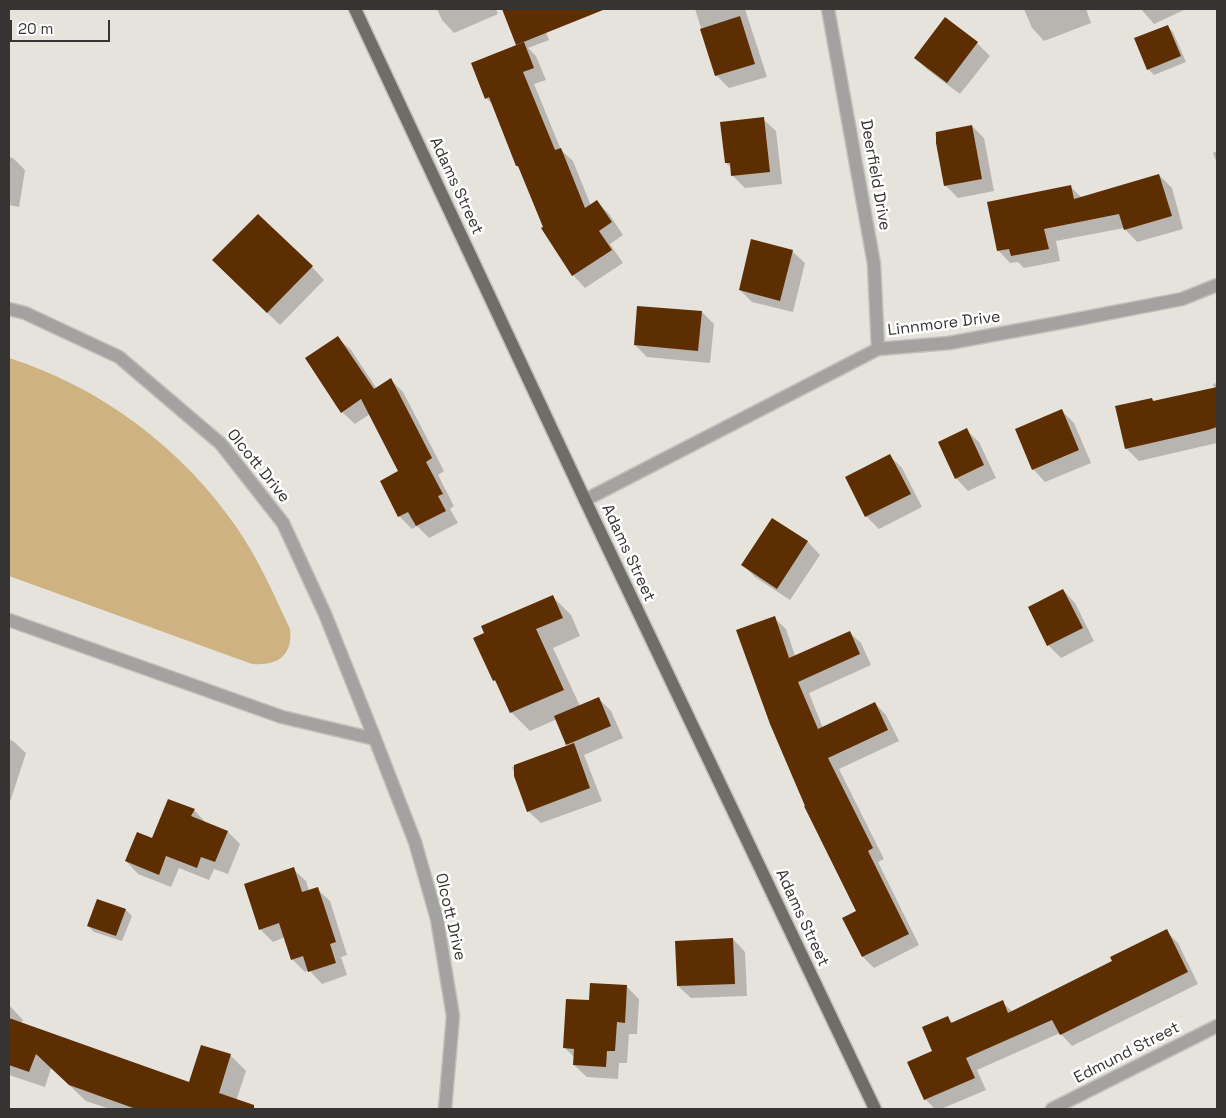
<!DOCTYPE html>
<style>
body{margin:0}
#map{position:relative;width:1226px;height:1118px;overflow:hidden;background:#e6e3dd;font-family:"Space Grotesk",sans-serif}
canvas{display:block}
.frame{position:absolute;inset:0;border:10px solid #353432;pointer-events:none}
.scale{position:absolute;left:10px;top:20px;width:100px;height:22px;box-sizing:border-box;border:2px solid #353432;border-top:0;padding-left:6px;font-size:15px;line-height:18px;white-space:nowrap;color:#353432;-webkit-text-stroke:4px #fff;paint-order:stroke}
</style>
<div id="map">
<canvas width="1226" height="1118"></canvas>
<div class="frame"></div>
<div class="scale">20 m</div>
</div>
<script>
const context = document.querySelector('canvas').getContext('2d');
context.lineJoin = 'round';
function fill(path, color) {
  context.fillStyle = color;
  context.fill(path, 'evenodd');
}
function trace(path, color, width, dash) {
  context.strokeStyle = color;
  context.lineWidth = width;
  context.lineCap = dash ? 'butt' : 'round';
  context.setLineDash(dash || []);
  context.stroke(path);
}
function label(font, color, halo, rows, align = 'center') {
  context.font = font + ' "Space Grotesk",sans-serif';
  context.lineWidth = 5;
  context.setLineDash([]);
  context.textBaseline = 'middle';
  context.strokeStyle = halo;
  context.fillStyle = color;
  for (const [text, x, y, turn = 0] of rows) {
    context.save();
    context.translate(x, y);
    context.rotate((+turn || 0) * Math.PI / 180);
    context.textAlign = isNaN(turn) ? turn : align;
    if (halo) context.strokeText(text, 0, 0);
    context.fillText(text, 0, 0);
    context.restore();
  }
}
fill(new Path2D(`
 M9,358C101,387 183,449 237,528C259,560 274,595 290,629C293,656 277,666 252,664L9,576Z`), '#ceb282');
fill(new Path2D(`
 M437,9H496L498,14L454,33L442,20Z
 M503,9H537L549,40L528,48L536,56L546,80L534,84L561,150L573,161L591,206L597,202L609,214L623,235L610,244L623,263L585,288L573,275L545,227L520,169L517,166L494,106L486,98L518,46Z
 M695,9H745L767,77L729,88L716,75Z
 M1024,9H1086L1091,23L1044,41L1032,28Z
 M1141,9H1186L1154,24Z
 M946,19L977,43L990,56L960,94L928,70L915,58Z
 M1167,26L1173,32L1186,62L1154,75L1148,69Z
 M763,119L776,131L782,184L745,188L733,176L732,169L726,163Z
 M972,126L984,138L994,191L958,198L945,185L935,133Z
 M1217,151V163L1213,153Z
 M9,157L13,158L25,170L19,207L9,205Z
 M1159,175L1172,188L1183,229L1137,242L1124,228L1056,241L1060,261L1024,268L1018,262L1010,263L998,250L1071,187L1082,198Z
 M792,251L805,263L793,312L752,302L740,290Z
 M312,267L324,280L280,325L226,273Z
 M702,312L714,324L710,363L647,357L635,345Z
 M338,338L351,350L377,389L391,380L403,392L444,471L438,475L454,506L450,509L458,523L429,538L417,526L412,529L399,516L400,472L370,414L355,424L342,412Z
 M1217,383V443L1139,461L1126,448L1152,399L1155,402L1215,389L1213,384Z
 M1062,411L1074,423L1091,463L1045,482L1033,469Z
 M966,430L979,442L996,478L968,491L956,478Z
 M890,456L902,468L922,507L879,529L866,516Z
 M773,520L808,542L820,555L790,600L755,577L743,565Z
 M1063,590L1075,603L1094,641L1061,658L1048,645Z
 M552,596L571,615L580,636L553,648L580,706L599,699L611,711L623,738L584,755L602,801L541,823L528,811L512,767L569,746L557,719L530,731L511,712L499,686L494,680Z
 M774,618L786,629L795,656L849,632L861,643L871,665L809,693L823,728L875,703L886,715L899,741L839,769L884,859L878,862L919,945L874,968L863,957L857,912Z
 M9,739L13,741L26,753L9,805Z
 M194,810L207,824L228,832L240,844L228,874L214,869L209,880L179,868L171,887L138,874L126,861L153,840Z
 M293,869L306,881L309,891L317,889L330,901L347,955L341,957L347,975L322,984L309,970L305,972L292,959L285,937L273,942L260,929Z
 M97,900L126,910L132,916L122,941L94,932L88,926Z
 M1166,931L1178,943L1198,984L1072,1046L1060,1033L977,1070L986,1090L941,1109H935L925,1099L934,1051L947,1018L953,1023L1002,1002L1013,1012L1114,962Z
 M733,939L745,952L747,996L691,998L678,986Z
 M626,986L639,999L637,1034H629L627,1063H619L618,1079L587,1077L574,1065L575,1058L564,1047Z
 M9,1005L23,1020L21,1024L190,1084L230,1055L246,1071L235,1104L251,1109H110L86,1101L51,1068L45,1087L9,1075Z`), '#0003');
fill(new Path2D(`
 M502,9H602L603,10L516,45Z
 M740,16L755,64L715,76L700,29Z
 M945,17L978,42L947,83L914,58Z
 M1168,25L1181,56L1147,70L1134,38Z
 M524,42L534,68L523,72L555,150L561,148L585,208L597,200L612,222L599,231L612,250L572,276L541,228L543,227L518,166H516L489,97L485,99L471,63Z
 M764,117L770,172L731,176L730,163H725L720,122Z
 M972,125L982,179L944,186L936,143V132Z
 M1159,174L1172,216L1124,230L1119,214L1044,229L1049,249L1011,256L1009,249L997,251L987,202L1071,185L1074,199Z
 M258,214L313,266L267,313L212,260Z
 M751,239L793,250L780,301L739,290Z
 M637,306L702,311L698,351L634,345Z
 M338,336L374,389L391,378L432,458L426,462L443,494L438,496L446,511L416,526L408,512L398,517L380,481L398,471L361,399L341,413L305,358Z
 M1217,387V427L1208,430L1125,449L1115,406L1152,398L1153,401Z
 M1062,409L1079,450L1032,470L1015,429Z
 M967,428L984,465L955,479L938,442Z
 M890,454L911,494L865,517L845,477Z
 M772,518L808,541L777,589L741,565Z
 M1063,589L1083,628L1047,646L1028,607Z
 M553,595L563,618L536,629L564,690L510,713L495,680L493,681L473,638L484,633L481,626Z
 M775,616L789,658L850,631L860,654L798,682L818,729L875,702L888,730L828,758L873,848L868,851L909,934L862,957L842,918L856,911L804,806H805L770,724L736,630Z
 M599,697L611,726L566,745L554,716Z
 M574,743L590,788L527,812L514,776V765Z
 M168,799L195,809L191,816L228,831L215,862L201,857L197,868L166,856L159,875L125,861L137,832L152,838Z
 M294,867L302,892L318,887L336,942L330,944L336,963L308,972L303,956L291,960L279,923L259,930L244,884Z
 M97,899L126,909L116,936L87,926Z
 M1167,929L1188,972L1060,1035L1052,1020L966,1058L975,1078L924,1100L907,1062L932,1051L922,1027L948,1016L951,1023L1003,1000L1008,1013L1112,961L1110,957Z
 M733,938L735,984L677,986L675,941Z
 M590,983L627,985L625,1023L617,1022L615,1051H607L606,1067L573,1065L574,1049L563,1048L566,999L589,1000Z
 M9,1018L189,1082L201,1045L231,1054L219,1093L254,1105V1109H136L69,1085L36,1054L29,1072L9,1065Z`), '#5d2e02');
const minor = new Path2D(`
 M828,9L874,264L878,349
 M9,309L25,313L119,357L221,444L283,523L325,614L375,739L415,842L437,919L453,1016L445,1109
 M585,500L878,349L949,343L1063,322L1182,299L1217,285
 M9,620L282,717L375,739
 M1052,1109L1217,1026`);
const major = new Path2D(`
 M355,9L585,500L875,1109`);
trace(minor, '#c3c0bb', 15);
trace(major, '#c3c0bb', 15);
trace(minor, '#a4a2a0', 12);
trace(major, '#6f6d68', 12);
label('16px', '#353432', '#fff', [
 ["Deerfield Drive",875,175,80],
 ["Adams Street",456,186,65],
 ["Linnmore Drive",944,324,-7],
 ["Olcott Drive",258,466,51],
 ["Adams Street",628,553,65],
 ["Olcott Drive",450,917,77],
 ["Adams Street",802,918,65],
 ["Edmund Street",1127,1053,-27]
]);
</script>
